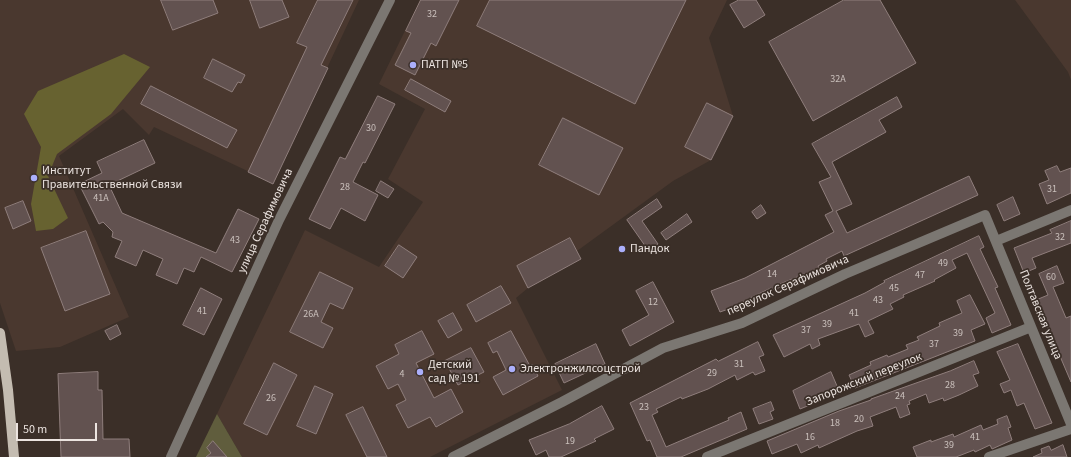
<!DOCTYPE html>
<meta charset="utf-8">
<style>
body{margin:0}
#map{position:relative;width:1071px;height:457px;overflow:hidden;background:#3b2f28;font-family:"Source Sans 3",sans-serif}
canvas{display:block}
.scale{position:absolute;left:16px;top:423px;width:81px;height:18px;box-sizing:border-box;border:2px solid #ece4e0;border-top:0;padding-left:5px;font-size:12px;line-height:14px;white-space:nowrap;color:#ece4e0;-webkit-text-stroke:3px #3b2f28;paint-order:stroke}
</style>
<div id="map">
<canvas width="1071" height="457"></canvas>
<div class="scale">50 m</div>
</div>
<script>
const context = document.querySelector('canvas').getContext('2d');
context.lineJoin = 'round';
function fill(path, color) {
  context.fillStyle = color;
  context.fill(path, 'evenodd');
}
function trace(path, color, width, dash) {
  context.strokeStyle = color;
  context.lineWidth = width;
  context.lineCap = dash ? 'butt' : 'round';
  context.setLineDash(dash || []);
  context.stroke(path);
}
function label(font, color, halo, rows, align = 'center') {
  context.font = font + ' "Source Sans 3",sans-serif';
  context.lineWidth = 3.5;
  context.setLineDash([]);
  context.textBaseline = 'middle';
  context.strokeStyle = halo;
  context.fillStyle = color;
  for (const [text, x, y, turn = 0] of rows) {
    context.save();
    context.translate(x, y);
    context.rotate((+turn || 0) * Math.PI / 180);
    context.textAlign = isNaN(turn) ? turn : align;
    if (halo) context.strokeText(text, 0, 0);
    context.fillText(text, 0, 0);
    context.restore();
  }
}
fill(new Path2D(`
 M0,0H359L273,183L154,127L149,135L123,109L59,156L129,317L60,347L16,351L0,303Z
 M420,0H727L709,38L733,116L711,160L673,181L577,251L581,259L528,288L516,298L562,390L430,457H242L217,414L305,230L379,267L423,202L388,179L425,109L379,84Z
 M1015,0H1071V80L1068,72Z`), '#4a382f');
fill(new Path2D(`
 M217,414L242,457H196Z`), '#605d3d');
fill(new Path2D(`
 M124,54L150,67L111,114L57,154L48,176L68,218L53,229L36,231L31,204L41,147L24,114L38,91Z`), '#676230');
const building = new Path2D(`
 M161,0H213L218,13L173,30Z
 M250,0H282L289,17L260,28Z
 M318,0H353L321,65L328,68L273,184L248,172L307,47L297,43Z
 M421,0H459L436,46L431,43L415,75L395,65L411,33L406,31Z
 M490,0H686L635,104L477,26Z
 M739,0H756L765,15L744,28L730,5Z
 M844,0H880L916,63L813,121L769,42Z
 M213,59L245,75L241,83L238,82L232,92L204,78Z
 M411,79L451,101L445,112L405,90Z
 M151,86L237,130L227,148L141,104Z
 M378,96L395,104L365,163L363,162L353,182L378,195L365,221L341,208L330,229L309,219L340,157L345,159Z
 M897,97L902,107L879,120L886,132L832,162L852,204L836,211L847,233L969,176L978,195L844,256L842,251L826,259L827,261L818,266L819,268L780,284L781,287L772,290L771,288L752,297L743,302L744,305L735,309L734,307L720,312L711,291L745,278L834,232L825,215L833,211L819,182L831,177L812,144Z
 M707,103L733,116L711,160L685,147Z
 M563,118L623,148L599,195L539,165Z
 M144,140L155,163L109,185L122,213L216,253L238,209L259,219L232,272L201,257L194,272L184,268L177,284L156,275L163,259L143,250L136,266L115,257L122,241L112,237L113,232L103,222L99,224L79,184L102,173L97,162Z
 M1057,166L1060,172L1071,168V193L1047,204L1039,184L1049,180L1045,171Z
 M381,181L394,189L388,198L376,191Z
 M1013,197L1020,214L1004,221L997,205Z
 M657,199L662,207L642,221L658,244L648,250L627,220Z
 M23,201L31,221L13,229L5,208Z
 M761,205L766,213L757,219L752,212Z
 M687,214L692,222L666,240L661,233Z
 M1071,221V243L1032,258L1036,268L1024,273L1014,248L1052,233L1050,230Z
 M86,231L110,294L65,311L41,248Z
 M979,236L984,247L980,249L998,287L995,288L1011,325L992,333L986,318L995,313L967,253L952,260L956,268L934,280L935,281L903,295L904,297L890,304L893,309L868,321L874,333L865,337L859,324L818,339L820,345L812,349L810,344L784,357L773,335L865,293L885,282L884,281Z
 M570,238L581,259L528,288L517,266Z
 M399,245L417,257L403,278L385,266Z
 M1057,266L1064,283L1053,287L1066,318L1071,316V382L1036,300L1048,295L1039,274Z
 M320,272L353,288L343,309L330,303L321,322L333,328L323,348L290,332Z
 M653,282L674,322L630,346L622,330L649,315L636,291Z
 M501,286L511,303L476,322L467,305Z
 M201,288L222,299L204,335L183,325Z
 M970,295L985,324L971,330L975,341L855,388L849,375L871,365L870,362L887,355L888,357L908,349L906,345L919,340L917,337L940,326L939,323L962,313L957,301Z
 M453,313L462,330L448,338L438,321Z
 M117,325L121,334L110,340L105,331Z
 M422,331L434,354L416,363L434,398L451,389L463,412L436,427L430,417L408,428L396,405L406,400L398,384L388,389L376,366L399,354L395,345Z
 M511,331L530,366L532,364L538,376L503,395L493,377L506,370L497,351L493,353L488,343Z
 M758,342L764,355L759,357L765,371L755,375L753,372L737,380L735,375L708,389L682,399L681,397L656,409L658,412L652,415L666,447L729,420L728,418L741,412L747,429L681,457H657L650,440L647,441L630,403L716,359L718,361Z
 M596,344L605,364L564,383L555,364Z
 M1018,344L1052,423L1035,429L1024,403L1017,406L1011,390L1004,393L1000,384L1010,380L997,352Z
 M471,348L484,372L458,385L445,361Z
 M974,361L979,373L973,375L978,386L959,395L944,401L943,398L929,403L926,394L909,401L910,404L907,405L910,414L900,418L896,407L870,417L873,426L857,431L819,448L818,445L801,453L797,444L772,454L767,441L839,411L871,400V399L950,371Z
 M274,363L297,375L267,435L244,424Z
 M98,372V390H102L103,439H129L130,457H61L58,374Z
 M831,372L840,393L800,409L793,391Z
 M315,386L333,394L316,434L297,426Z
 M771,402L774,410L770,412L773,419L759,424L753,409Z
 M602,406L614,429L594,439L596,441L561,457H549L546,450L536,455L529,440L569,424Z
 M363,407L387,457H367L346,415Z
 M1007,416L1011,427L1008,428L1012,440L992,449L990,445L975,452L974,450L956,457H917L913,447L931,440V442L953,434L954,437L981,425L983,430L998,424L997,420Z
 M213,441L227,457H206L211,453L207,448Z
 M1063,445L1067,457H1033L1042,453L1041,449L1049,446L1051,450Z`);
fill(building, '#625250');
trace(building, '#8f7e7c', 1);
trace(new Path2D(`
 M996,241L1071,210
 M171,457L279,220L390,0
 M453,457L562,402L663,348L742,323L845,274L985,215L1071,424
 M707,457L1031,327
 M989,457L1071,429`), '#7b7772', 10);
trace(new Path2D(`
 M0,333L8,390L14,457`), '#c4bcb1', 10);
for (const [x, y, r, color] of [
 [413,65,4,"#abaffb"],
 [34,178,4,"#abaffb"],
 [622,249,4,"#abaffb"],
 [512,369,4,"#abaffb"],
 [420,372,4,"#abaffb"]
]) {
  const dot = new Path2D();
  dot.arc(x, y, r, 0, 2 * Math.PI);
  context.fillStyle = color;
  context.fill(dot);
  trace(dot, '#3b2f28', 1.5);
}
label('10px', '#cac0bc', null, [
 ["32",432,15],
 ["32А",838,80],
 ["30",371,129],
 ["28",345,188],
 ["31",1052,190],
 ["41А",101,199],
 ["32",1060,238],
 ["43",235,241],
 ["49",943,264],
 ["14",772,275],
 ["47",920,276],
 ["60",1051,278],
 ["45",894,289],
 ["43",878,301],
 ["12",653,303],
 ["41",202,312],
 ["41",854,314],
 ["26А",311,315],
 ["39",827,325],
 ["37",806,331],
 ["39",958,334],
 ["37",934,345],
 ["31",739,365],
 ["29",712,374],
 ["4",402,375],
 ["28",950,386],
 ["24",900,397],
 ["26",271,399],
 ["23",644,408],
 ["20",859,420],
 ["18",835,424],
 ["16",810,438],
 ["41",975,438],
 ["19",570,442],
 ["39",949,446]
]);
label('12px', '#ece4e0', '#3b2f28', [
 ["ПАТП №5",421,65],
 ["Институт",42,171],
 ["Правительственной Связи",42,185],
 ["Пандок",630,249],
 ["Детский",428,365],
 ["сад № 191",428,379],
 ["Электронжилсоцстрой",520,369]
], 'left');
label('12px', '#ece4e0', '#3b2f28', [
 ["улица Серафимовича",266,221,-65],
 ["переулок Серафимовича",788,286,-24],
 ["Полтавская улица",1040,315,68],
 ["Запорожский переулок",864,380,-22]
]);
</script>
